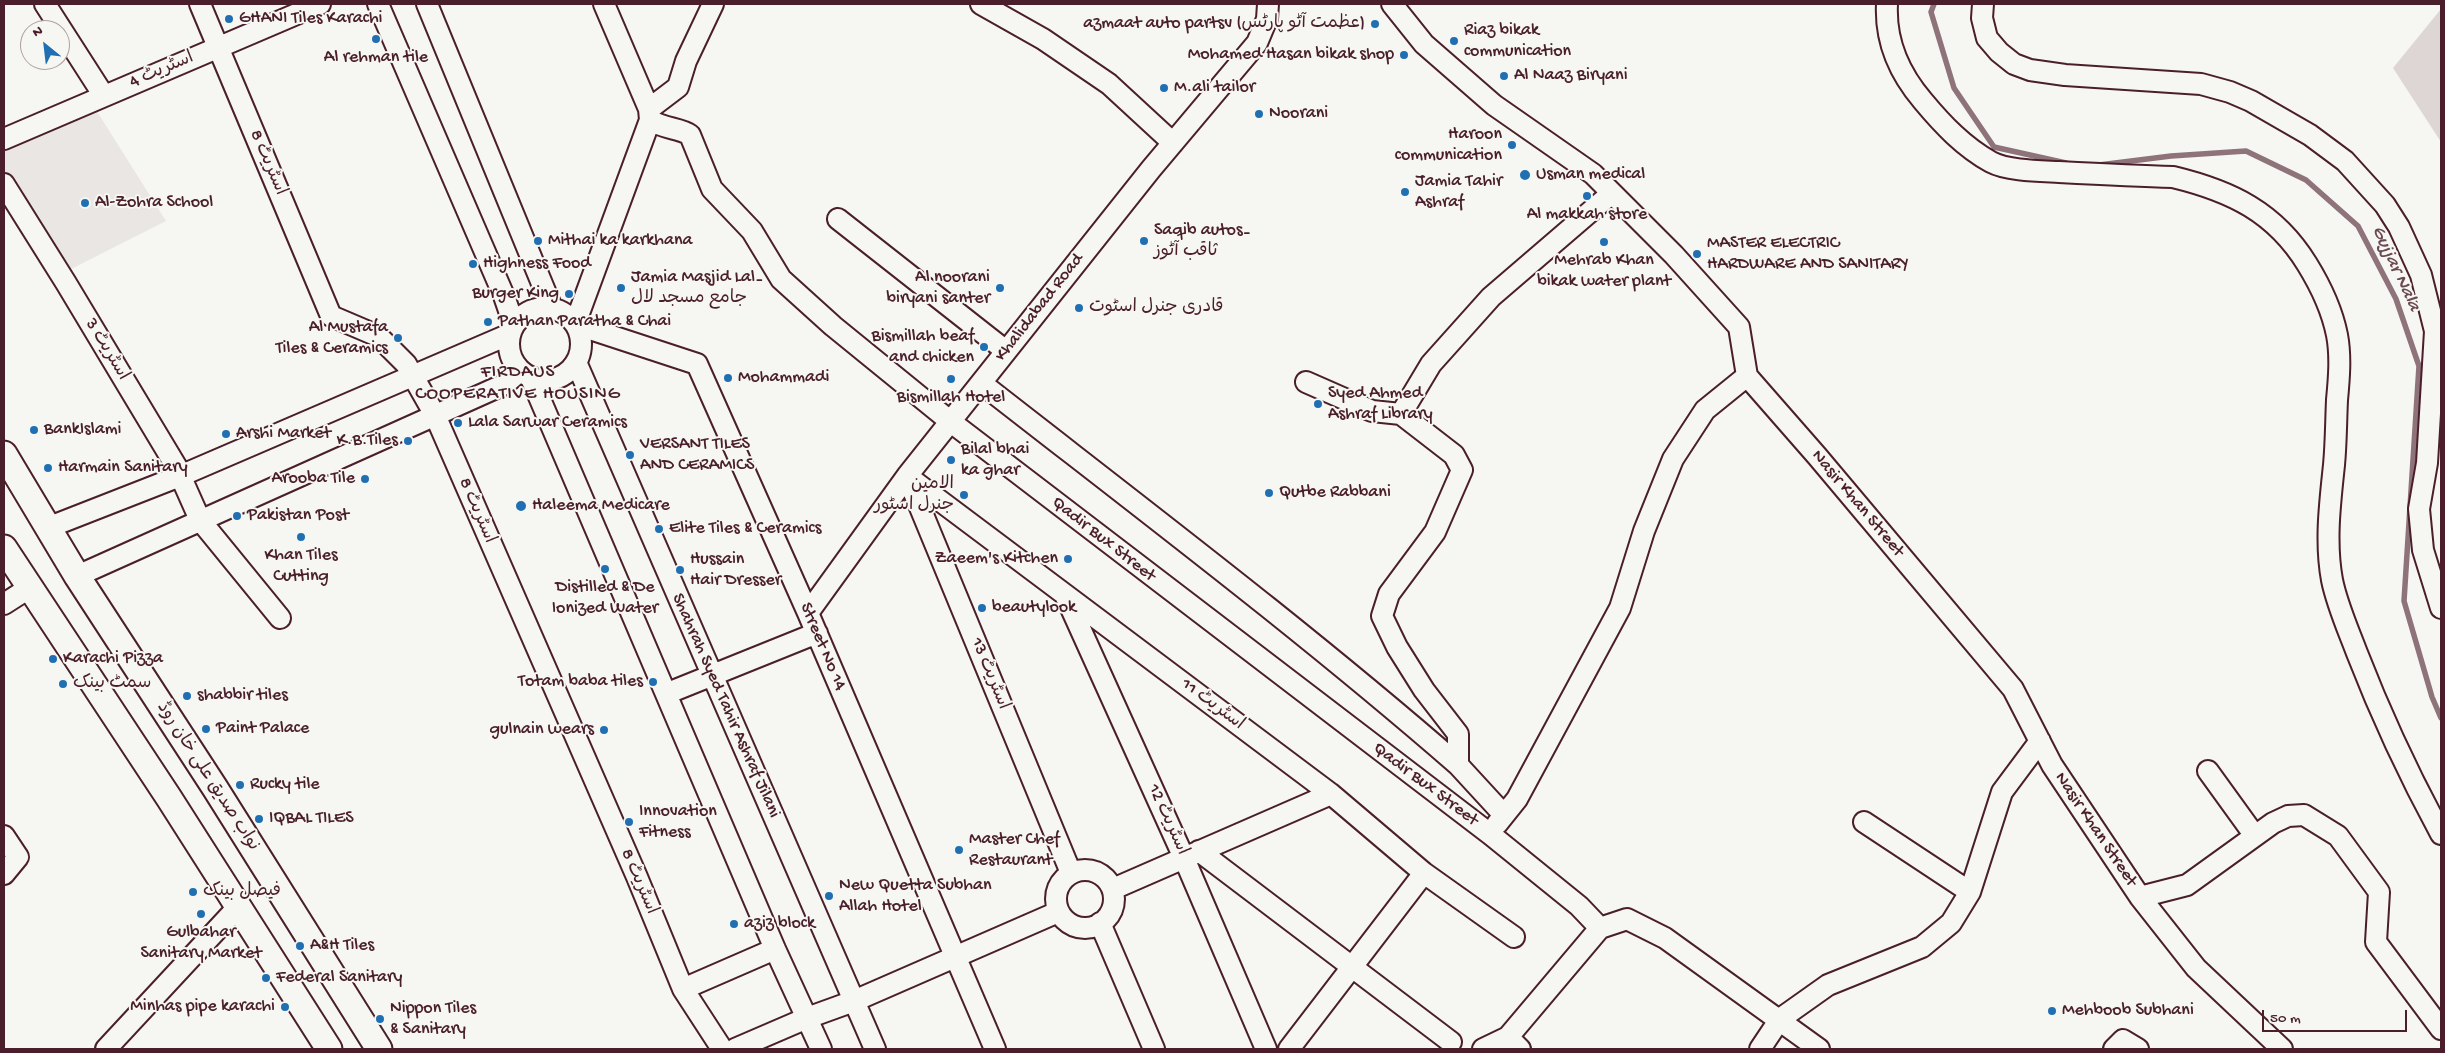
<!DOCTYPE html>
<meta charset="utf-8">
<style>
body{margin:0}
#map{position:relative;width:2445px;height:1053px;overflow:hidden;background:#f6f6f2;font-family:"Gochi Hand",sans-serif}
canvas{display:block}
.frame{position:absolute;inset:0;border:5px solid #4a1f2b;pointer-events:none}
.north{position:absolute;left:20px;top:20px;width:50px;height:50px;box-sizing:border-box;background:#f6f6f2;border:1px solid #b1a0a2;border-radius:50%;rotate:331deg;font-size:14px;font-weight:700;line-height:20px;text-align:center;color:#4a1f2b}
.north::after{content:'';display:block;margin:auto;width:18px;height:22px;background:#1f6fb2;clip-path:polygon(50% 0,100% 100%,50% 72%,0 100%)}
.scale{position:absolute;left:2262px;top:1010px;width:145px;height:22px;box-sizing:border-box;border:2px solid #4a1f2b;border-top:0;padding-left:6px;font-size:15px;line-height:18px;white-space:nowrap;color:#4a1f2b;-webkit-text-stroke:4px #f6f6f2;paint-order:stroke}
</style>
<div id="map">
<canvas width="2445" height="1053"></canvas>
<div class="frame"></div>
<div class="north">N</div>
<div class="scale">50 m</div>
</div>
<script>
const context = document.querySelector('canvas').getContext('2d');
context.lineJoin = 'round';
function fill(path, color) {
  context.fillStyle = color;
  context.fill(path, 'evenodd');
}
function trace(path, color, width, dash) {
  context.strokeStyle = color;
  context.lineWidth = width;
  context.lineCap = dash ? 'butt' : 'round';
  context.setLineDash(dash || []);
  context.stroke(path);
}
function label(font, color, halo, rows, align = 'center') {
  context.font = font + ' "Gochi Hand","Playpen Sans Arabic",sans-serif';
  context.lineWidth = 4;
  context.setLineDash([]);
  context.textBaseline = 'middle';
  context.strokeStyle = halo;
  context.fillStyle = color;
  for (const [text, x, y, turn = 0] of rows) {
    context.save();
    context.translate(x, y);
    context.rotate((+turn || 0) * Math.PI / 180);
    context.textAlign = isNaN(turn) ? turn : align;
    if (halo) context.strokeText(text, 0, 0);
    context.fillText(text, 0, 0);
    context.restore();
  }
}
fill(new Path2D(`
 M91,102L166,221L61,274L4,184V139Z`), '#e9e6e3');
fill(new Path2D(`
 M2441,9V142L2393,68Z`), '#ddd6d5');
trace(new Path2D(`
 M1934,4L1931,12L1954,88L1994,147L2066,163
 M2099,165L2171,156L2246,151L2306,180L2358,226L2396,299L2419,366L2404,601L2432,697L2441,718`), '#8e747a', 5.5);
const minor = new Path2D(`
 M45,4L104,96
 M200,4L331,316L378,336L406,364L435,415L637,877L683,989L722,1049
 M378,4L504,296L514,325
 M427,4L552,308
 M604,4L649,109L650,120L575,324L697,364L808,613L995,1049
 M981,4L1043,39L1109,84L1173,143
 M1392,4L1424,44L1494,105L1593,174L1674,255L1739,327L1747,376L1817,456L2013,689L2052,765L2140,897L2196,968L2282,1049
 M1887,4C1885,42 1899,73 1923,101C1943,125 1964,147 1991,162C2008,171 2040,171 2059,172C2097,174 2135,176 2173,177C2231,191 2275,212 2307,264C2320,285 2332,310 2337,335C2341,356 2339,379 2337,400C2336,422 2336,444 2334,465C2330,503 2325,542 2332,580C2337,605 2348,629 2357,653C2381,715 2409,775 2441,834
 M1983,4L1982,18L1987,38L1999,52L2014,64L2030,70L2065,75L2201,84L2230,92L2251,101L2310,135L2345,161L2385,205L2399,227L2421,275L2435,331L2427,463L2419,509L2423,550L2441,608
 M649,109L678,87L686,61L713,4
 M650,120C664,129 680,128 690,135L712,189L752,231L781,279L833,326L951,422L1490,834L1579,906L1600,928
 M4,139L320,4
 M4,184L66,283L176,466L200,520L280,618
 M838,219L1006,351
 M509 344a36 36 0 1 1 72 0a36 36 0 1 1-72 0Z
 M576,362L875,1049
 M531,378L775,949L821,1049
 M1306,382L1372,411L1401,414
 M981,383C1141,508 1304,631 1458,765
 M907,476L1331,794L1424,873L1514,937
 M907,476L1071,873
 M47,528L180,476L510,334
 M77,576L505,384L520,371
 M1065,595L1184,858L1266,1049
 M4,604L29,588
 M808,613L907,476L1151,169L1257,43L1267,19L1268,4
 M668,693L817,633
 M2208,771L2255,836
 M1504,815L1458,765V734L1424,690L1397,647L1382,616L1389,594L1435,532L1462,470L1454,455L1401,414L1431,364L1491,297L1612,193
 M1864,822L1970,892
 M1497,824L1517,799L1620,608L1644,531L1673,459L1705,410L1747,376
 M4,836L18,857L4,874
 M1199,851L1451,1042
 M1056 899a29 29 0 1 1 58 0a29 29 0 1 1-58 0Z
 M1113,889L1331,794
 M2140,897L2187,885L2273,823L2288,816L2304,815L2338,836L2379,892L2376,942L2441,1029
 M1100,923L1154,1049
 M683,989L775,949
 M106,1049L238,907
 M735,1049L807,1018L854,1001L1058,912
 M1289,1049L1424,873
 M1483,1049L1508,1037
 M1520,1049L1508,1037L1600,928L1627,919L1665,938L1819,1049
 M1760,1049L1780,1019L1828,985L1922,947L1951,923L1970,892L2002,792L2040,741
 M2114,1049L2123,1040L2138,1049`);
const major = new Path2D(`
 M4,454L77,576L215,788L379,1049
 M4,548L169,798L329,1049`);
trace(minor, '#4a1f2b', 24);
trace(major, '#4a1f2b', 29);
trace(minor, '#f6f6f2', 20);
trace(major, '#f6f6f2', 25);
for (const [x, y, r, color] of [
 [229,19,5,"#1f6fb2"],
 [1375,24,5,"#1f6fb2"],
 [376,39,5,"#1f6fb2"],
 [1454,41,5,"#1f6fb2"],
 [1404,55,5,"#1f6fb2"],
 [1504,76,5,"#1f6fb2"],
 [1164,88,5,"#1f6fb2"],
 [1259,114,5,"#1f6fb2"],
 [1512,145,5,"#1f6fb2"],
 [1525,175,6,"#1f6fb2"],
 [1405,192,5,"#1f6fb2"],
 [1587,196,5,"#1f6fb2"],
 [85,203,5,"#1f6fb2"],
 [538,241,5,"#1f6fb2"],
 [1144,241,5,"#1f6fb2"],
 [1604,242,5,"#1f6fb2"],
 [1697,254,5,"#1f6fb2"],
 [473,264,5,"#1f6fb2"],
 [621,288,5,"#1f6fb2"],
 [1000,288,5,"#1f6fb2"],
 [569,294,5,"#1f6fb2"],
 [1079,308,5,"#1f6fb2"],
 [488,322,5,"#1f6fb2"],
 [398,338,5,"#1f6fb2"],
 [984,347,5,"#1f6fb2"],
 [728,378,5,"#1f6fb2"],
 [951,379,5,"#1f6fb2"],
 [1318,404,5,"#1f6fb2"],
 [458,423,5,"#1f6fb2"],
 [34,430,5,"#1f6fb2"],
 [226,434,5,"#1f6fb2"],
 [408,441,5,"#1f6fb2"],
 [630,455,5,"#1f6fb2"],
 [951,460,5,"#1f6fb2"],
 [48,468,5,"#1f6fb2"],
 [365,479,5,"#1f6fb2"],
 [1269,493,5,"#1f6fb2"],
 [964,495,5,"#1f6fb2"],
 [521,506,6,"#1f6fb2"],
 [237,516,5,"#1f6fb2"],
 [659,529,5,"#1f6fb2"],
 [301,537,5,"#1f6fb2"],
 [1068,559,5,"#1f6fb2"],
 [605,569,5,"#1f6fb2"],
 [680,570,5,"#1f6fb2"],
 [982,608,5,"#1f6fb2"],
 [53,659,5,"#1f6fb2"],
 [653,682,5,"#1f6fb2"],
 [63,684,5,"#1f6fb2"],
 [187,696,5,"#1f6fb2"],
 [206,729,5,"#1f6fb2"],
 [604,730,5,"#1f6fb2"],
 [240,785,5,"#1f6fb2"],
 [259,819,5,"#1f6fb2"],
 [629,822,5,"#1f6fb2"],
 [959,850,5,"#1f6fb2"],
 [193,892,5,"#1f6fb2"],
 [829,896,5,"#1f6fb2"],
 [201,914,5,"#1f6fb2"],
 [734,924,5,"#1f6fb2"],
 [300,946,5,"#1f6fb2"],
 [266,978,5,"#1f6fb2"],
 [285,1007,5,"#1f6fb2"],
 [2052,1011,5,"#1f6fb2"],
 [380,1019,5,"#1f6fb2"]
]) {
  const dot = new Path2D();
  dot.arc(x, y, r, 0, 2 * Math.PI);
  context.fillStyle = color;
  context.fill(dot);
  trace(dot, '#f6f6f2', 2);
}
label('18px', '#4a1f2b', '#f6f6f2', [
 ["GHANI Tiles Karachi",239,19],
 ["azmaat auto partsv (عظمت آٹو پارٹس)",1365,24,"right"],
 ["Riaz bikak",1464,31],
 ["communication",1464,52],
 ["Mohamed Hasan bikak shop",1394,55,"right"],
 ["Al rehman tile",376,58,"center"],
 ["Al Naaz Biryani",1514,76],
 ["M.ali tailor",1174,88],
 ["Noorani",1269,114],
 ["Haroon",1502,135,"right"],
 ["communication",1502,156,"right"],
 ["Usman medical",1536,175],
 ["Jamia Tahir",1415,182],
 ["Ashraf",1415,203],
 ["Al-Zohra School",95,203],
 ["Al makkah store",1587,215,"center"],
 ["Saqib autos۔",1154,231],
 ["ثاقب آٹوز",1154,252],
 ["Mithai ka karkhana",548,241],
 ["MASTER ELECTRIC",1707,244],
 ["HARDWARE AND SANITARY",1707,265],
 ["Mehrab Khan",1604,261,"center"],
 ["bikak water plant",1604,282,"center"],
 ["Highness Food",483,264],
 ["Jamia Masjid Lal۔",631,278],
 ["جامع مسجد لال",631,299],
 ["Al noorani",990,278,"right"],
 ["biryani santer",990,299,"right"],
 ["Burger King",559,294,"right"],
 ["قادری جنرل اسٹوت",1089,308],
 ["Pathan Paratha & Chai",498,322],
 ["Al Mustafa",388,328,"right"],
 ["Tiles & Ceramics",388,349,"right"],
 ["Bismillah beaf",974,337,"right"],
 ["and chicken",974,358,"right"],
 ["Mohammadi",738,378],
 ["Syed Ahmed",1328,394],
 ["Ashraf Library",1328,415],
 ["Bismillah Hotel",951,398,"center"],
 ["Lala Sarwar Ceramics",468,423],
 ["BankIslami",44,430],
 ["Arshi Market",236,434],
 ["K.B.Tiles",398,441,"right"],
 ["VERSANT TILES",640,445],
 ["AND CERAMICS",640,466],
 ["Bilal bhai",961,450],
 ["ka ghar",961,471],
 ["Harmain Sanitary",58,468],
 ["Arooba Tile",355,479,"right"],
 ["الامین",954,485,"right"],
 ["جنرل اسٹور",954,506,"right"],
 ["Qutbe Rabbani",1279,493],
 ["Haleema Medicare",532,506],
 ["Pakistan Post",247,516],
 ["Elite Tiles & Ceramics",669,529],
 ["Khan Tiles",301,556,"center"],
 ["Cutting",301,577,"center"],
 ["Zaeem's Kitchen",1058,559,"right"],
 ["Hussain",690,560],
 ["Hair Dresser",690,581],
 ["Distilled & De",605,588,"center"],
 ["Ionized Water",605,609,"center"],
 ["beautylook",992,608],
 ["Karachi Pizza",63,659],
 ["Totam baba tiles",643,682,"right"],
 ["سمٹ بینک",73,684],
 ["shabbir tiles",197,696],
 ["Paint Palace",216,729],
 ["gulnain wears",594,730,"right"],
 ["Rucky tile",250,785],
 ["Innovation",639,812],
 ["Fitness",639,833],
 ["IQBAL TILES",269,819],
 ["Master Chef",969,840],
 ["Restaurant",969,861],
 ["New Quetta Subhan",839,886],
 ["Allah Hotel",839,907],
 ["فیصل بینک",203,892],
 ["aziz block",744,924],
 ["Gulbahar",201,933,"center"],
 ["Sanitary Market",201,954,"center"],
 ["A&H Tiles",310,946],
 ["Federal Sanitary",276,978],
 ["Minhas pipe karachi",275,1007,"right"],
 ["Nippon Tiles",390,1009],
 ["& Sanitary",390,1030],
 ["Mehboob Subhani",2062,1011]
], 'left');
label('18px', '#4a1f2b', '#f6f6f2', [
 ["اسٹریٹ 4",162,71,-23],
 ["اسٹریٹ 8",267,163,67],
 ["Khalidabad Road",1040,308,-52],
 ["اسٹریٹ 3",106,350,59],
 ["Nasir Khan Street",1857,504,50],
 ["اسٹریٹ 8",476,511,67],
 ["Qadir Bux Street",1103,540,38],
 ["Street No 14",822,647,67],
 ["اسٹریٹ 13",989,674,68],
 ["اسٹریٹ 11",1212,705,37],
 ["Shahrah Syed Tahir Ashraf Jilani",725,706,66],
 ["نواب صدیق علی خان روڈ",207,777,57],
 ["Qadir Bux Street",1425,785,37],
 ["اسٹریٹ 12",1167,820,66],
 ["Nasir Khan Street",2095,830,56],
 ["اسٹریٹ 8",638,882,67]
]);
label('italic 19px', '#6c4a52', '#f6f6f2', [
 ["Gujjar Nala",2395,269,65]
]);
context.letterSpacing = '1px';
label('19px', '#4a1f2b', '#f6f6f2', [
 ["FIRDAUS",518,373],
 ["COOPERATIVE HOUSING",518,395]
]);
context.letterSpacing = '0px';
</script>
